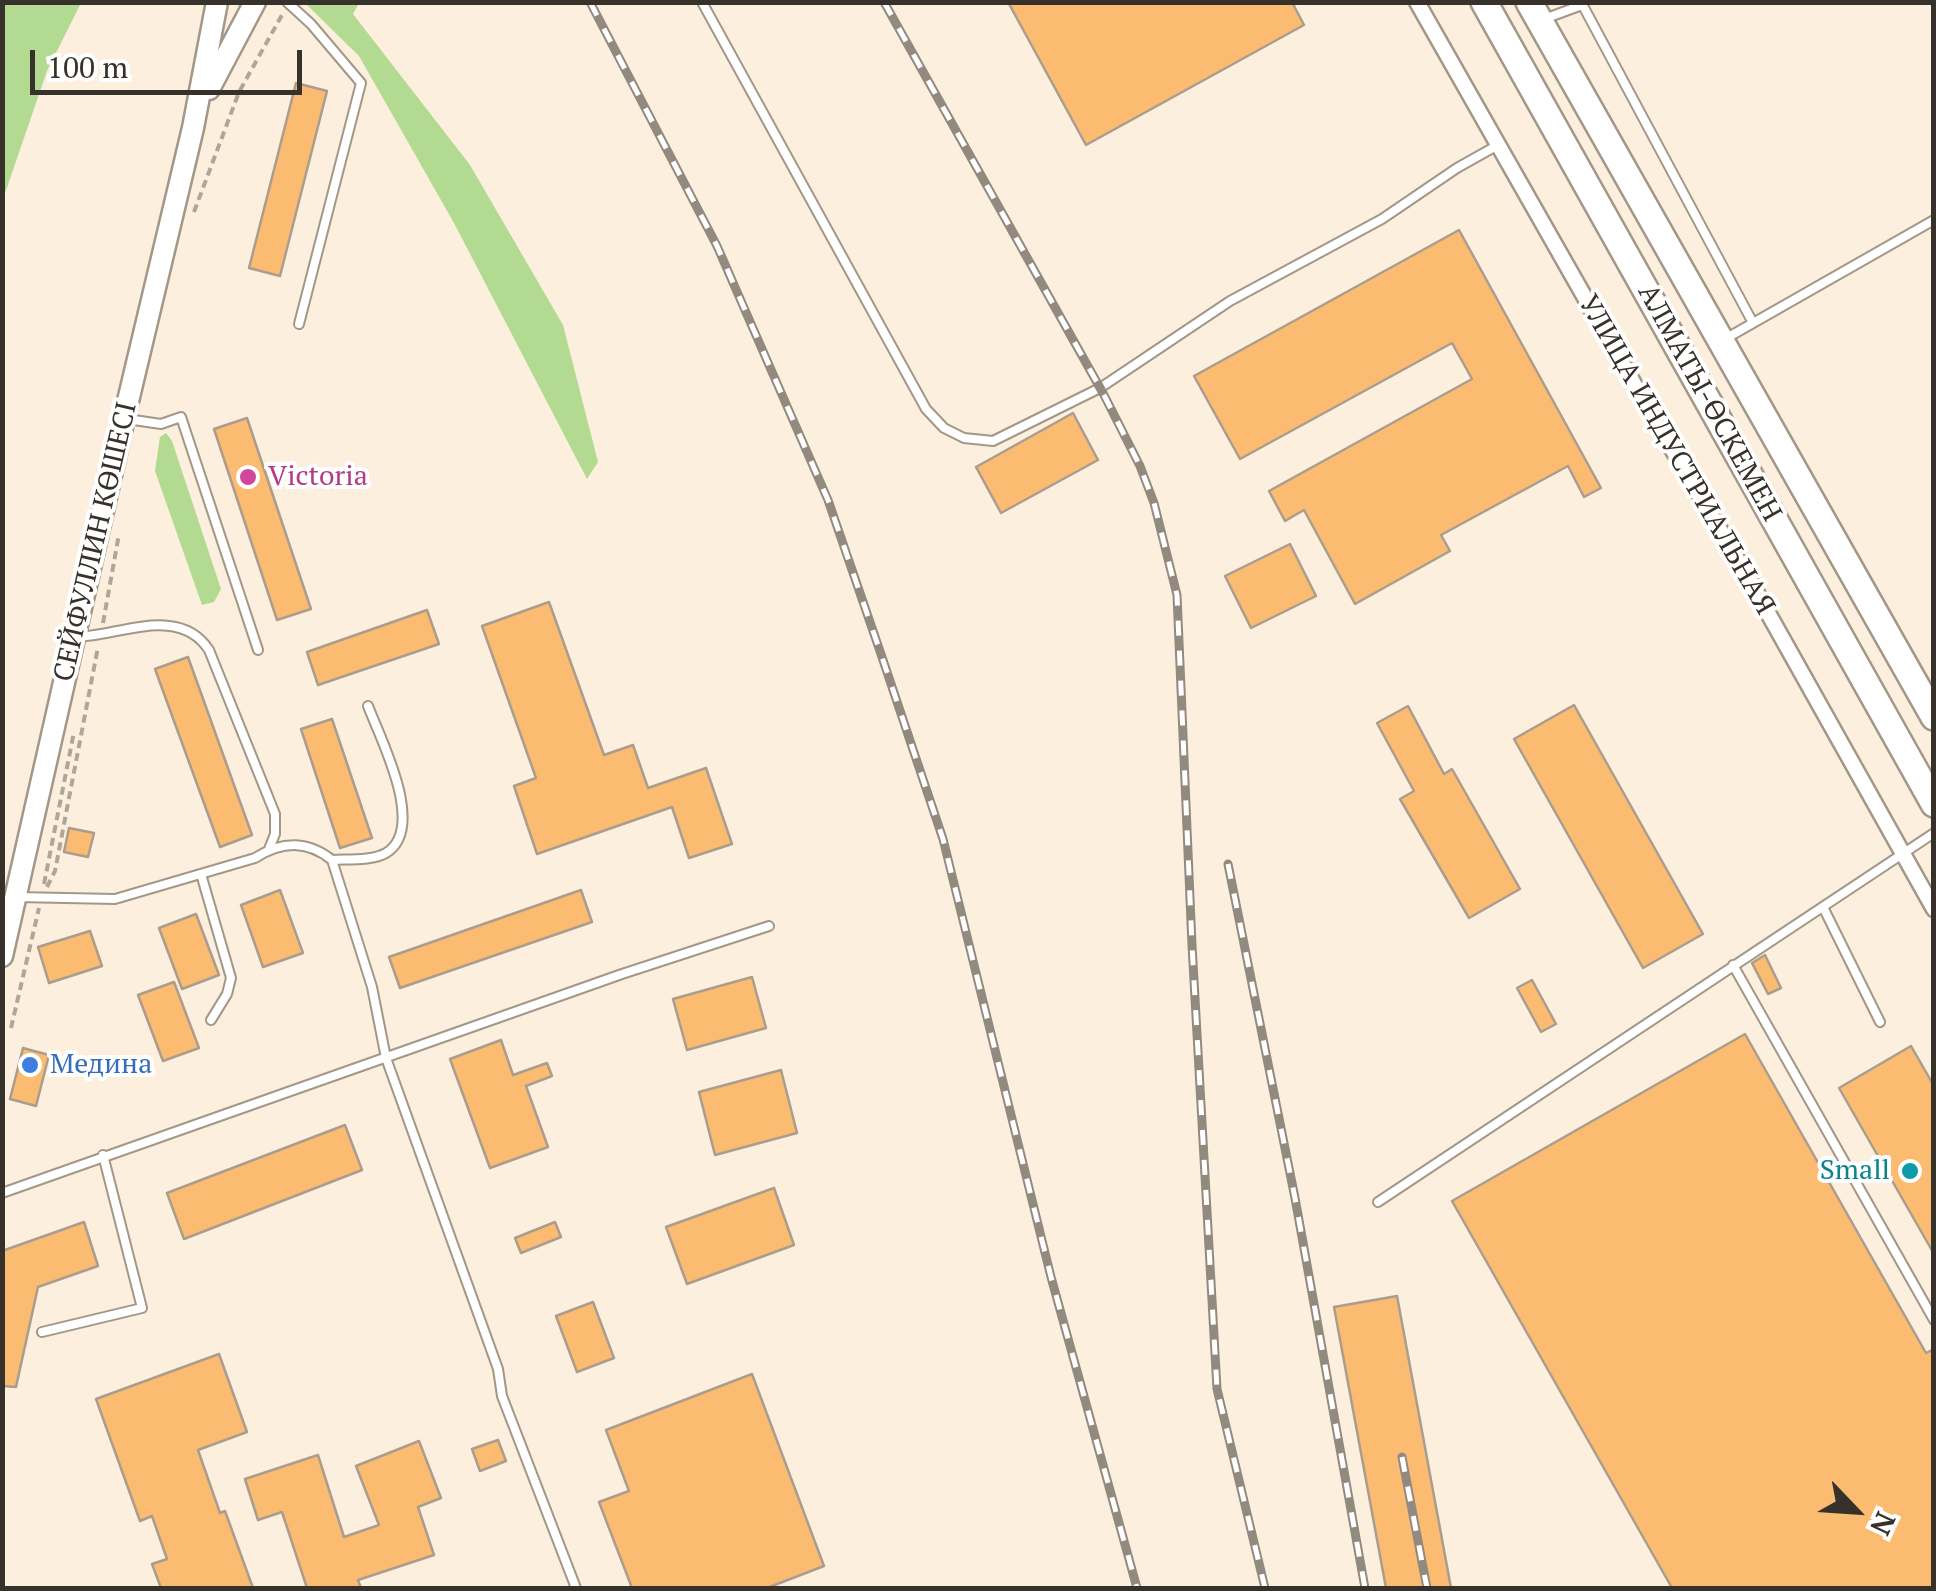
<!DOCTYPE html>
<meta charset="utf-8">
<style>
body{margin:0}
#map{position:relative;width:1936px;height:1591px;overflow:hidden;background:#fcefde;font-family:"PT Serif",serif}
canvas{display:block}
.frame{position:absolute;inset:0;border:5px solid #36312b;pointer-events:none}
.north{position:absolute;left:1806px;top:1461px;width:100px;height:100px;-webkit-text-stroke:8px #fff;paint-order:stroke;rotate:115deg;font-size:28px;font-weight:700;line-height:40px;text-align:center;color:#36312b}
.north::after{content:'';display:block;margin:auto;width:35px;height:45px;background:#36312b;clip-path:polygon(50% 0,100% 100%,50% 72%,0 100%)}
.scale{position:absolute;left:30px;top:50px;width:272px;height:45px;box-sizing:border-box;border:5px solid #36312b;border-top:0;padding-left:12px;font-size:30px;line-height:35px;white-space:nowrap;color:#36312b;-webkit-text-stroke:8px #fff;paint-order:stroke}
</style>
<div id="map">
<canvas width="1936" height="1591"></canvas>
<div class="frame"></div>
<div class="north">N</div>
<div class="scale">100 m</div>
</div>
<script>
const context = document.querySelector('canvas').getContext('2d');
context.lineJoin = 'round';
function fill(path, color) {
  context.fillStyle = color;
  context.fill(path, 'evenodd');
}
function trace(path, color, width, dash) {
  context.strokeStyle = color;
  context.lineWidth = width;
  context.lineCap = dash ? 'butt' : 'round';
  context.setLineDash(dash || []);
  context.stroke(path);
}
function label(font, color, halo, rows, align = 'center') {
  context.font = font + ' "PT Serif",serif';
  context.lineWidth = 8;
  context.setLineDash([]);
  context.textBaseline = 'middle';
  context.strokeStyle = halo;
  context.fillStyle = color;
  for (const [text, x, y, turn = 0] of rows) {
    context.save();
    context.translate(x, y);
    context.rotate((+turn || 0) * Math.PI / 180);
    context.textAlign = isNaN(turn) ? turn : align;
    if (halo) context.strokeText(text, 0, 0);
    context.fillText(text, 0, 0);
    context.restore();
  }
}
fill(new Path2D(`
 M3,2L81,3L47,71L3,199Z
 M305,3H359L353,14L470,165L563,325L598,462L587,479L454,223L359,56Z
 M166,433L172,441L221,589L214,602L202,605L155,471L160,437Z`), '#b2da91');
const building = new Path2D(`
 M1008,2H1292L1304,25L1086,145Z
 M296,83L327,91L280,276L249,268Z
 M1459,230L1601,488L1584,497L1568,466L1441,535L1450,551L1355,604L1304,510L1285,521L1269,491L1472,379L1452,343L1240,459L1194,376Z
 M1073,413L1098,460L1001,513L976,467Z
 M247,418L311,609L277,620L214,429Z
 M1290,544L1316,596L1251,628L1225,576Z
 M549,602L604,755L633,745L648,788L706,768L732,844L689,858L672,807L537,854L514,786L536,778L482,626Z
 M427,610L439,644L318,685L307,652Z
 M188,657L252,835L220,847L155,669Z
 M1574,705L1703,934L1643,968L1514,739Z
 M1408,706L1444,774L1452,769L1520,889L1469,918L1400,799L1414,791L1377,723Z
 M332,719L372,838L340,848L301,729Z
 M69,828L94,833L88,857L64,852Z
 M280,890L303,953L263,967L241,905Z
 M581,890L592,922L400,988L389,957Z
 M196,914L219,975L182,989L159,928Z
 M90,931L102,966L49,983L38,947Z
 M1765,955L1781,988L1768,994L1752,963Z
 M752,977L766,1028L687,1050L673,999Z
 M1532,980L1556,1024L1541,1032L1517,988Z
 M174,982L199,1048L163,1061L138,995Z
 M1745,1034L1926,1353L1934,1349V1588H1672L1452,1201Z
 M501,1040L513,1075L547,1063L552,1076L526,1086L548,1147L490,1168L450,1059Z
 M1911,1046L1934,1086V1254L1839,1088Z
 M23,1048L49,1055L36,1106L10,1099Z
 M781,1070L797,1133L715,1155L699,1092Z
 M345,1125L362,1170L184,1239L167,1193Z
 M774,1188L794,1245L687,1284L666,1227Z
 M84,1222L98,1266L38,1287L16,1387L2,1386V1251Z
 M555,1222L561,1237L521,1253L515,1238Z
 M1397,1296L1451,1588H1386L1334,1307Z
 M593,1302L614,1358L577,1372L556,1316Z
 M219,1354L247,1432L198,1450L220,1513L225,1511L253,1588H161L152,1564L167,1559L152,1516L140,1521L96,1399Z
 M752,1374L824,1566L767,1588H632L599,1502L629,1491L606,1430Z
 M498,1440L506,1461L480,1471L472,1449Z
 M419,1441L441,1498L418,1507L434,1555L358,1580L361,1588H307L282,1512L258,1520L245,1479L318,1455L344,1537L379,1525L356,1466Z`);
fill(building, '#fbbb71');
trace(building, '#ab9d8e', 2.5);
const lane = new Path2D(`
 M287,2L311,24L361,83L299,324
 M702,2L926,409L944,428L964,438L993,441L1100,388L1230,301L1382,219L1457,168L1498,145
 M1581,2L1753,323
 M1544,19L1582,5
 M1725,339L1934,220
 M127,419L161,424L181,417L258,650
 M78,637C121,635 180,605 209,650L275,814V834L269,849
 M332,860C348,859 372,861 386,853C427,828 381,740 368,706
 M201,874L231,978L227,994L211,1020
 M16,897L115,899L255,858C282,841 307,840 332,860L372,987L386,1058L498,1369L502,1396L576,1588
 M1823,907L1880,1022
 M1733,965L1934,1320
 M2,1193L622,974L769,926
 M1378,1202L1934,833
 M42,1332L142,1308L103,1155`);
const street = new Path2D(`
 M1417,2L1642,398L1749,579L1934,909`);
const secondary = new Path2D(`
 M209,89L255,2
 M2,956L124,418L193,128L217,2`);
const highway = new Path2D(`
 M1484,2L1934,804
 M1529,2L1934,717`);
trace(lane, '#a39787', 12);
trace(street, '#a39787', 19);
trace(secondary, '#a39787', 25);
trace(highway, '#a39787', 30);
trace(new Path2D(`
 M194,212L239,92L282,15
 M103,623L119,534
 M44,884L74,732
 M47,887L55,871L98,647
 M11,1028L39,908`), '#afa699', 4, [8, 5]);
trace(lane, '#fff', 8);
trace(street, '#fff', 14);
trace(secondary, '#fff', 20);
trace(highway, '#fff', 25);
const rail = new Path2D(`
 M590,2L717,246L828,500L883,660L943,839L1051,1277L1137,1588
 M884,2L1104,395L1140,466L1154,503L1177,595L1192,945L1217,1389L1265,1588
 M1228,864L1295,1198L1365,1588
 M1402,1457L1427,1588`);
trace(rail, '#928a7f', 9);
trace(rail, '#fff', 5, [15]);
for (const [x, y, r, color] of [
 [248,477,10,"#d1479c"],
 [30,1065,10,"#3f7fe0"],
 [1910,1171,10,"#0f9aa8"]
]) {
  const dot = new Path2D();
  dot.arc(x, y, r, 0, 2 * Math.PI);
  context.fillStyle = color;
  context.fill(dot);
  trace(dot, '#fff', 4);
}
label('28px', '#36312b', '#fff', [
 ["АЛМАТЫ-ӨСКЕМЕН",1709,403,61],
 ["УЛИЦА ИНДУСТРИАЛЬНАЯ",1676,455,60],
 ["СЕЙФУЛЛИН КӨШЕСІ",96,542,-77]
]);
label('28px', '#b23c85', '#fff', [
 ["Victoria",268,477]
], 'left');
label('28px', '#366cbe', '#fff', [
 ["Медина",50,1065]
], 'left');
label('28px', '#0d838f', '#fff', [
 ["Small",1890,1171]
], 'right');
</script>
